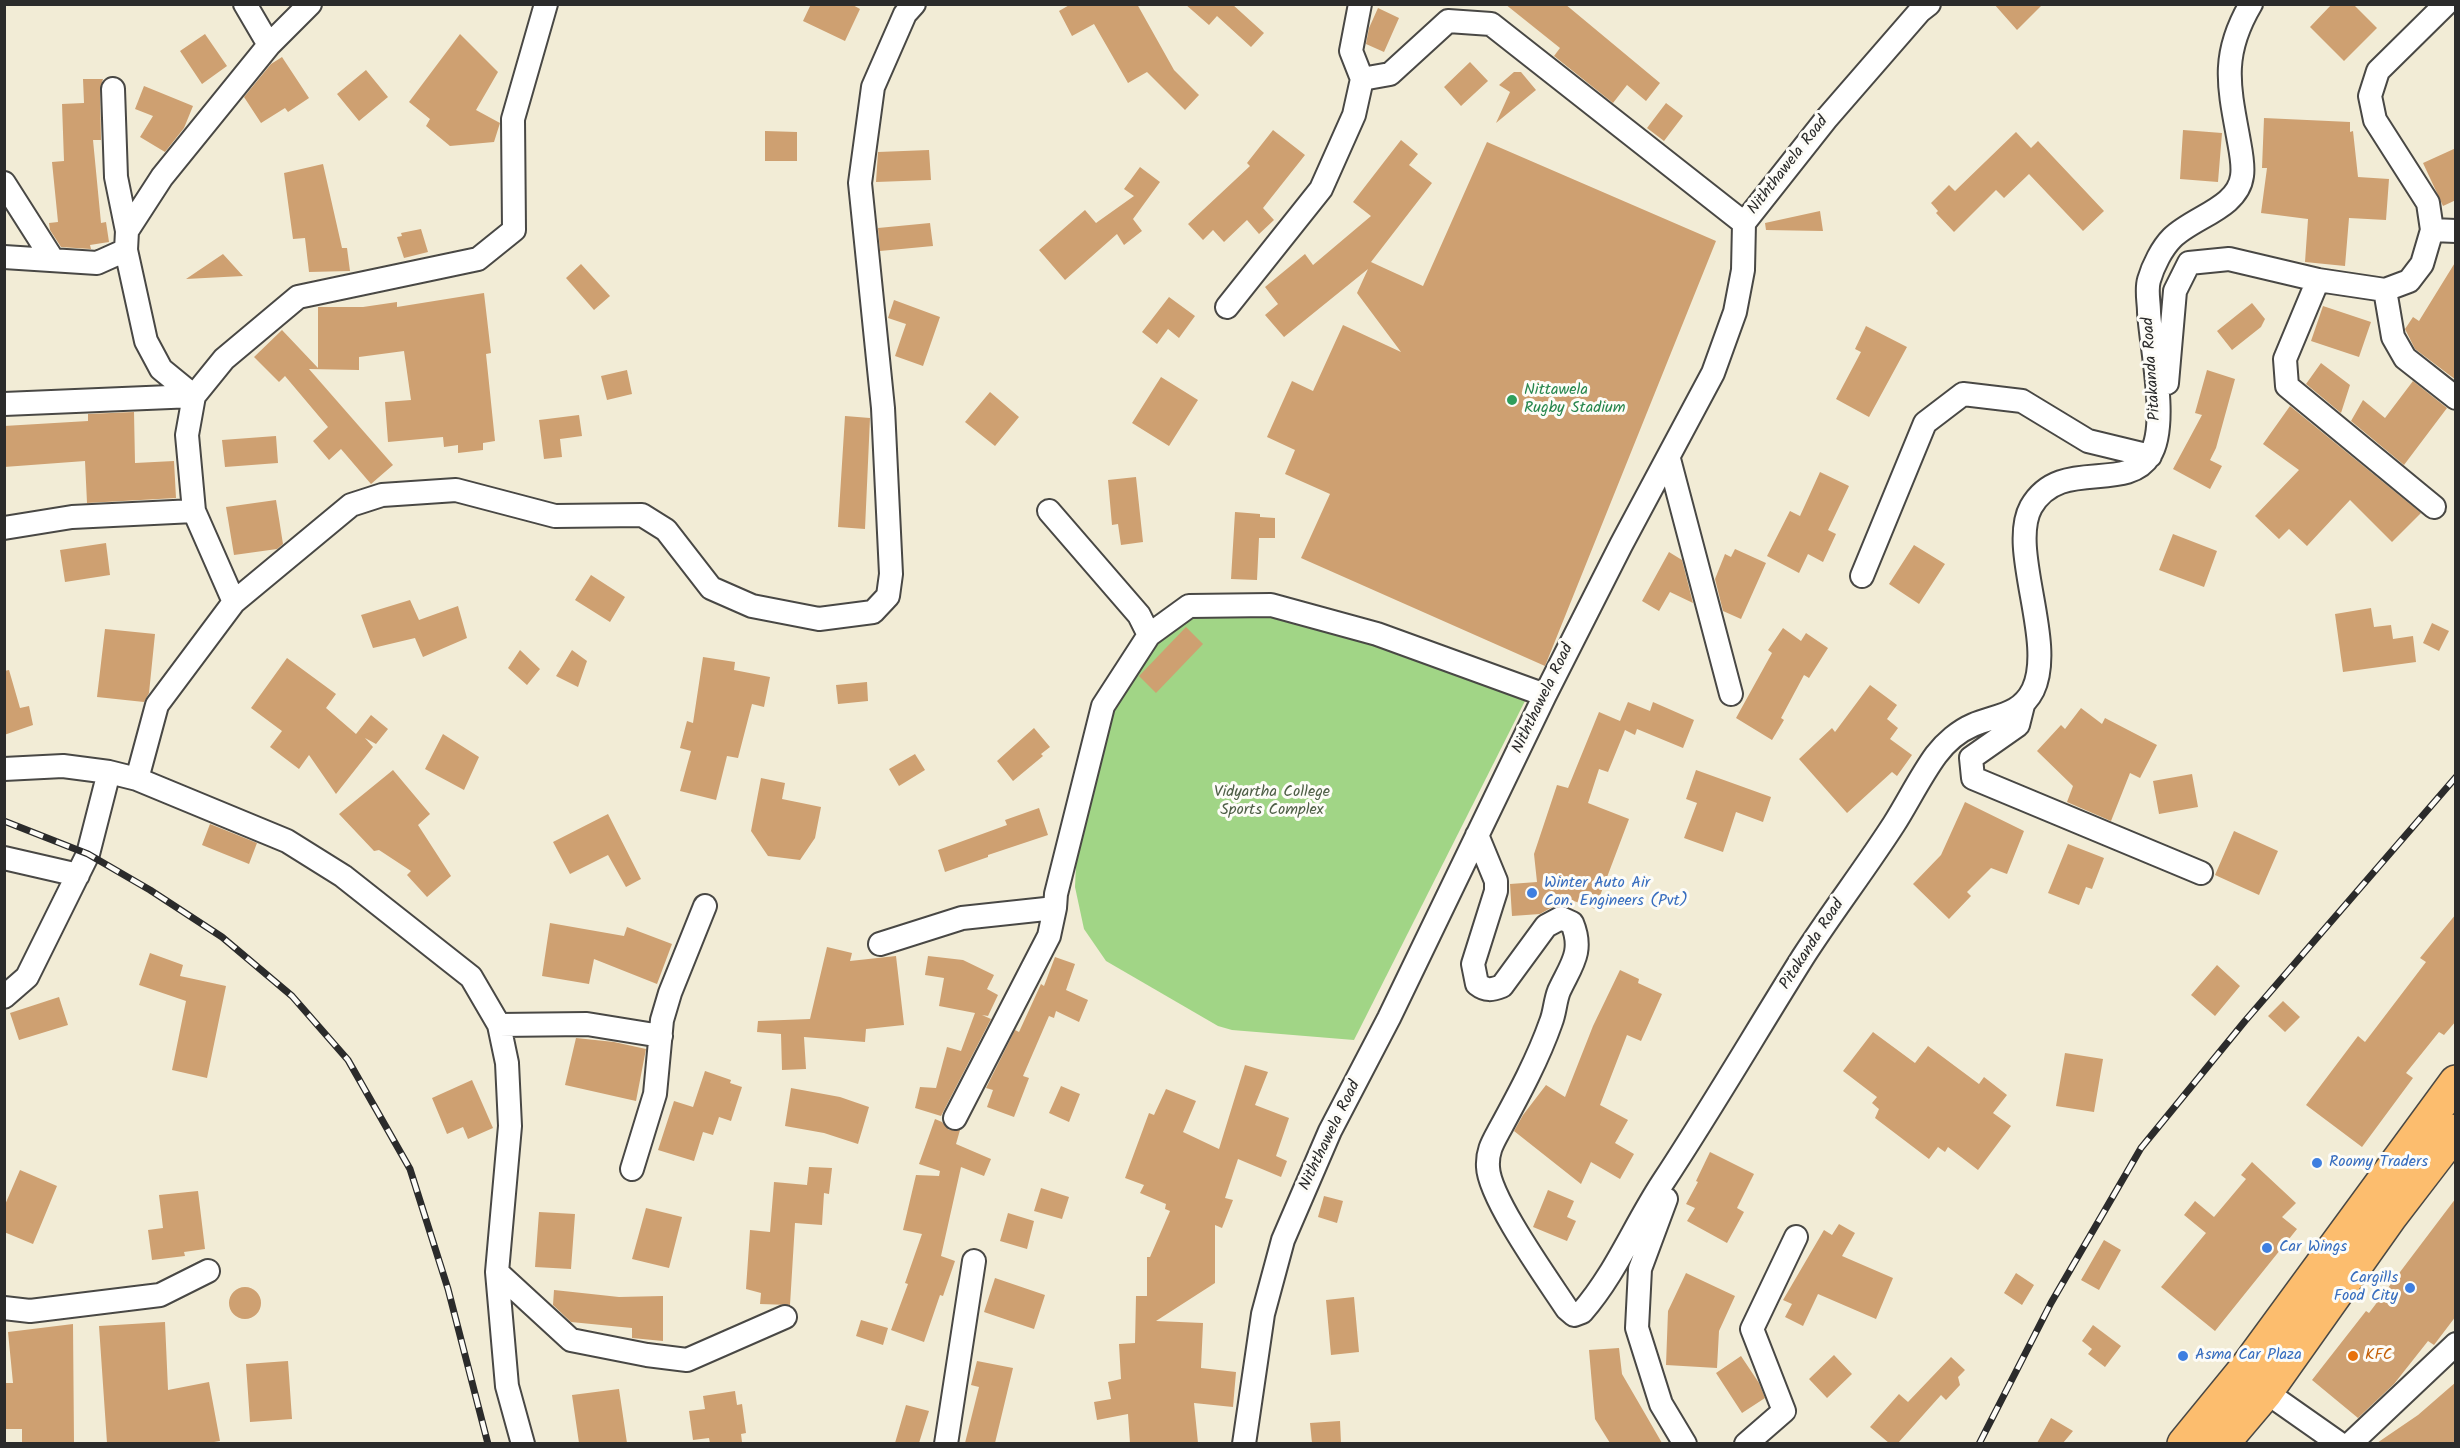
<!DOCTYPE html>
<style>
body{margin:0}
#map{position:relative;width:2460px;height:1448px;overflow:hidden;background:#f2ecd6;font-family:Kalam,sans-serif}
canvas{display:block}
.frame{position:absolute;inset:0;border:6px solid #2b2b2b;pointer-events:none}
</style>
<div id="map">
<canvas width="2460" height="1448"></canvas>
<div class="frame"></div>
</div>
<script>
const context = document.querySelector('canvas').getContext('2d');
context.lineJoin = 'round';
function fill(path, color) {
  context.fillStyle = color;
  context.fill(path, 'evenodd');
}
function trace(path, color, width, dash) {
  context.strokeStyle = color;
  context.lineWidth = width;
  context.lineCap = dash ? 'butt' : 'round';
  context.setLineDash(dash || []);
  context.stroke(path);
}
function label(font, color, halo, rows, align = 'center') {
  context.font = font + ' Kalam,sans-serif';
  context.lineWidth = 6;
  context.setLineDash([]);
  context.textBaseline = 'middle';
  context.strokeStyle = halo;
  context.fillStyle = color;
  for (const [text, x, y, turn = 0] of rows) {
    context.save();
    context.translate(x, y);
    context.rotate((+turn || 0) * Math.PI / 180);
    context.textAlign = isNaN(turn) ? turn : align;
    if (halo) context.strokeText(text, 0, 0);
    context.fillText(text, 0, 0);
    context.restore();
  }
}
fill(new Path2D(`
 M1195,612L1291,615L1526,699L1354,1040L1232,1030L1218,1026L1106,961L1084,929L1075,887L1077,844L1091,768L1123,688L1152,649L1182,621Z`), '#a1d586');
fill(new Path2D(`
 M811,4H851L860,9L845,41L803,21Z
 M1071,4H1137L1174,70L1199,95L1185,110L1147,72L1128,83L1094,24L1072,36L1059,11Z
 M1185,4H1232L1264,33L1251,47L1217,16L1209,25Z
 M1505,4H1565L1660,83L1646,101L1627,85L1613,103L1554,56L1560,48Z
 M1994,4H2043L2017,30Z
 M2332,4H2353L2377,28L2344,61L2310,27Z
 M1378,8L1399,18L1384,52L1366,44L1369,28Z
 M205,34L227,66L202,84L180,51Z
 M460,34L498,72L476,110L500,123L494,142L450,146L426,126L430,119L409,102Z
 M282,57L309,98L288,112L285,108L261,123L244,97L271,64Z
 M1470,62L1488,81L1461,106L1444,87Z
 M366,70L388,97L359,121L337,94Z
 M1514,72H1521L1536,90L1496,123L1510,92L1499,85Z
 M83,79H103L100,89L101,140H93L101,223L106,222L109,242L90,245L91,249L61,247L50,230L49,223L58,222L52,162L64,161L62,104L84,103Z
 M144,86L193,106L184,128L165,152L140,137L153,116L135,109Z
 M1666,103L1683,116L1664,141L1647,128Z
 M2264,118L2350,122V132L2353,131L2358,177L2389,179L2386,220L2349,218L2345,266L2305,262L2308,219L2261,213L2267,168H2262Z
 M1273,130L1305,155L1263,208L1274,220L1259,234L1247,220L1224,242L1213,230L1203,240L1188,224L1250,166L1247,163Z
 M2183,130L2222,133L2218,182L2180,179Z
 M765,131L797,132V161H765Z
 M2016,132L2031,148L2038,141L2104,211L2083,231L2029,174L2004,198L1996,190L1954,232L1936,213L1938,211L1931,203L1949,185L1955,191Z
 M1401,140L1418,154L1409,165L1432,183L1371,262L1423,286L1487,142L1716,241L1545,666L1301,558L1330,494L1285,474L1295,450L1267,437L1292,381L1313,391L1343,325L1401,352L1357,293L1368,269L1284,337L1265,315L1278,304L1265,287L1305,254L1313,265L1371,216L1353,202Z
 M2456,148V200L2443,206L2423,163Z
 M929,150L931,180L876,182L878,152Z
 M323,164L342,248H347L350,271L309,272L305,238L293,239L284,173Z
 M1140,167L1160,182L1133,219L1142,231L1124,245L1117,234L1065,280L1039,250L1085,210L1096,223L1134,196L1124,189Z
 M1820,211L1823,231L1766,230L1765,223Z
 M930,223L933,246L880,251L878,228Z
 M421,229L428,252L404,258L397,237L402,236L401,233Z
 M223,254L243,276L186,279Z
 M2456,261V380L2415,349L2405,329L2413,317L2419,321Z
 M581,264L610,296L594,310L566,278Z
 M484,293L491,353L486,354L495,441L483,443V450L458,453V445L444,447L443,437L388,442L385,402L411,400L404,351L359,357V370L309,369L393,465L371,484L341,449L329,460L313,441L328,427L285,376L279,382L254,357L282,330L318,368V307H363L397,302V307Z
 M1169,297L1195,316L1179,338L1168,329L1157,344L1142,332Z
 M894,300L940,317L923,366L895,356L906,324L888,318Z
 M2252,303L2265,319L2261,327L2232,350L2217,331Z
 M2323,306L2371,322L2359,357L2311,341Z
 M1866,326L1907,347L1869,417L1836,399L1861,352L1855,349Z
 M2321,363L2350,385L2341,413L2306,384Z
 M627,370L632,394L607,400L601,376Z
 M2207,370L2235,379L2216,448L2210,460L2222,466L2210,489L2173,469L2202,415L2195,413Z
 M1161,377L1198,400L1169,446L1132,423Z
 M2413,381L2447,408L2404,465L2351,421L2363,400L2385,418Z
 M990,392L1019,417L995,446L965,422Z
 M2290,406L2421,513L2392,542L2350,500L2307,546L2289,529L2279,539L2255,516L2299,470L2263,444Z
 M134,412L135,463L174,461L176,498L87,503L85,461L4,467V426L88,421V414Z
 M579,415L582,436L560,439L562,457L544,459L539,420Z
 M845,416L870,418L865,529L838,527Z
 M276,436L278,463L225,467L222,440Z
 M1820,472L1849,486L1828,530L1836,534L1823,562L1808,554L1799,573L1767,556L1790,511L1800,516Z
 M1136,477L1143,542L1121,545L1118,524L1112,525L1108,480Z
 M276,500L283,544L277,549L234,555L226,507Z
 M1235,512L1260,514V517L1275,518V538H1259L1257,580L1231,579Z
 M2173,534L2217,551L2204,587L2159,570Z
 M106,543L110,575L65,582L60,550Z
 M1914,545L1945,564L1919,604L1889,584Z
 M1735,549L1766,563L1741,619L1723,611L1715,579L1725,554L1731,557Z
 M1669,552L1682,560L1693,603L1670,592L1659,611L1642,601Z
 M591,575L625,597L610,622L575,600Z
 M410,600L419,620L458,606L467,638L423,657L415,638L373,648L361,615Z
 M2371,608L2374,627L2391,625L2393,639L2413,636L2416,662L2343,672L2335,614Z
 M2432,623L2449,631L2439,651L2423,643Z
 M1186,627L1203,644L1156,693L1139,676Z
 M1783,628L1801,641L1806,633L1828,648L1809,678L1804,675L1781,718L1784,720L1772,740L1736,718L1772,653L1768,650Z
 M105,629L155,634L149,693L144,702L97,697Z
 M520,650L540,669L527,685L508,668Z
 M572,650L587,661L578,687L556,676Z
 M703,657L735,662L734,670L770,677L764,707L752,704L738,758L727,756L716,800L680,791L691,751L680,748L687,721L693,723Z
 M287,658L336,694L326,708L356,734L371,715L388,729L376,744L365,738L373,747L336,794L309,755L299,769L270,747L282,731L251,708Z
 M9,670L20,708L29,706L33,725L4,735V671Z
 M867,682L868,701L838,704L836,685Z
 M1870,685L1897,705L1887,719L1898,728L1890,739L1912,755L1897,776L1892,772L1847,813L1799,759L1832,728L1835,732Z
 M1628,702L1650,711L1653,702L1694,720L1683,748L1637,729L1635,735L1625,730L1608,772L1599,769L1588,803L1629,819L1595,909L1553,893L1554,906L1540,914L1512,916L1510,884L1537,882L1534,854L1557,785L1568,788L1599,712L1620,721Z
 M2081,708L2102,724L2105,718L2157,745L2140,778L2130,773L2111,821L2067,802L2073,786L2037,751L2061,725L2065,729Z
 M1034,728L1050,747L1041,754L1043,756L1013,781L997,761Z
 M443,734L479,757L464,790L425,769Z
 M915,754L925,770L899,786L889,769Z
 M393,770L430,814L418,825L451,876L427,897L407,875L411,871L379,850L374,851L339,814Z
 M1696,770L1771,797L1763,822L1736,812L1723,852L1684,838L1697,803L1686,799Z
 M2192,774L2198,807L2159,814L2153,781Z
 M761,778L785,783L782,799L821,807L815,838L800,860L768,856L751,831Z
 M1965,802L2024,831L2007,874L1991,868L1967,892L1971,896L1949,919L1913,884L1941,855Z
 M1039,808L1048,835L988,855V857L945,872L938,850L1007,825L1005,820Z
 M608,814L641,879L626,887L608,855L570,874L553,842Z
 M210,824L257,843L249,864L202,845Z
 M2234,831L2278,851L2259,895L2215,875Z
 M2068,844L2104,858L2092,889L2086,887L2079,905L2048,893Z
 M2456,914V1021L2444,1035L2439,1032L2406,1073L2413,1078L2362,1147L2306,1105L2358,1036L2365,1042L2426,962L2420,958Z
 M550,923L624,936L627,927L672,944L657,984L594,959L589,984L542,976Z
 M827,947L852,953L850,961L896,956L904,1025L866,1029L865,1042L804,1037L806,1069L782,1070L781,1034L757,1032L758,1021L810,1019Z
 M150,953L183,965L180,976L226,986L207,1078L172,1070L186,1001L139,985Z
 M928,956L963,960L994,975L987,989L998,995L988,1016L982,1015L991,1019L941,1116L915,1108L920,1087L936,1088L947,1047L961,1051L975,1013L939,1006L944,978L925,975Z
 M1055,957L1075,964L1066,990L1088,1000L1079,1022L1056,1011L1054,1018L1049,1016L1023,1076L1029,1078L1014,1117L987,1107L993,1090L986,1088L1015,1030L1019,1032L1041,984L1044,986Z
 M2217,965L2240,986L2215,1016L2191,995Z
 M1620,970L1639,979L1638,983L1662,994L1641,1041L1627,1035L1600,1105L1628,1120L1615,1143L1634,1154L1620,1179L1591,1162L1581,1184L1514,1131L1523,1115L1546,1085L1565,1097L1593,1026Z
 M59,997L68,1025L19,1040L10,1013Z
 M2283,1001L2300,1017L2285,1032L2268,1016Z
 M1873,1032L1915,1063L1928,1046L1979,1084L1984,1077L2007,1095L1993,1113L2011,1126L1978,1170L1948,1147L1945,1152L1938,1147L1929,1159L1875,1118L1879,1109L1872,1103L1877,1097L1843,1071Z
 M576,1038L614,1042L646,1049L636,1101L565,1085Z
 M2065,1053L2103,1059L2094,1112L2056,1106Z
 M1245,1065L1268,1072L1255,1105L1289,1118L1276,1156L1287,1161L1281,1177L1238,1159L1225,1198L1233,1200L1222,1228L1215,1225V1283L1156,1321L1203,1323L1201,1368L1236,1372L1233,1407L1194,1403L1198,1443H1130L1128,1414L1097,1420L1094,1402L1111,1399L1108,1382L1121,1379L1119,1344L1135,1343L1136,1296H1147V1257H1150L1170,1211L1165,1209L1166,1204L1140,1193L1144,1185L1125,1178L1149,1113L1154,1115L1166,1089L1196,1101L1183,1132L1219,1149Z
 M705,1071L731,1080L730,1083L742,1087L731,1121L719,1117L713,1135L703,1132L694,1161L658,1150L674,1101L693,1107Z
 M472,1080L493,1128L468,1139L463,1127L447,1134L432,1098Z
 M1061,1086L1080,1094L1069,1122L1049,1113Z
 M791,1088L840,1097L869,1107L858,1144L824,1133L785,1126Z
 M935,1119L942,1122L949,1130H960L956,1144L991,1159L984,1176L961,1167L941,1256L955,1261L943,1296L940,1295L924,1342L891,1330L908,1284L905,1283L922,1234L903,1230L916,1175L939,1176L940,1171L919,1164Z
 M1710,1152L1754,1174L1737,1208L1744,1212L1727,1243L1687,1221L1695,1208L1686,1204L1698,1182L1696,1181Z
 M2252,1162L2296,1203L2282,1217L2297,1229L2215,1331L2161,1287L2206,1233L2184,1215L2195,1201L2214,1217L2246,1179L2241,1175Z
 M809,1167L832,1168L829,1194L824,1193L822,1225L795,1223L790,1305L760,1304L761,1293L746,1289L750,1230L770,1232L774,1182L807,1185Z
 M20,1170L57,1186L33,1244L4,1232V1207Z
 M1041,1188L1069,1197L1062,1219L1034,1211Z
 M1548,1190L1574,1201L1567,1217L1576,1221L1567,1241L1533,1227Z
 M198,1191L205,1249L184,1252L185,1256L152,1260L148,1230L163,1228L159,1195Z
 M1324,1196L1343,1201L1337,1223L1318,1217Z
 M2456,1198V1316L2434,1345L2428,1341L2394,1384L2358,1418L2312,1380L2366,1311L2369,1313Z
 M646,1208L682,1217L669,1268L632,1259Z
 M539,1212L575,1214L571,1269L535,1267Z
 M1008,1213L1034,1221L1027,1249L1000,1241Z
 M1839,1224L1855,1233L1842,1256L1893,1278L1876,1319L1818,1294L1803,1326L1785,1317L1792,1304L1783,1300L1824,1230L1832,1235Z
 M2104,1240L2121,1250L2099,1290L2081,1280Z
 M1686,1273L1735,1296L1719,1331L1717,1368L1666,1365L1668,1311Z
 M2016,1273L2034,1285L2022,1305L2004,1293Z
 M995,1278L1045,1295L1034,1329L984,1312Z
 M229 1303a16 16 0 1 1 32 0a16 16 0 1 1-32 0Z
 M554,1290L619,1297L663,1296V1341L632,1338V1328L571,1322L553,1305Z
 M1354,1297L1359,1352L1331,1355L1326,1300Z
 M861,1320L888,1328L883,1345L856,1336Z
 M165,1322L168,1390L209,1382L220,1441L208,1443H107L99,1326Z
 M73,1324L74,1443H22V1429H5V1383H13L8,1332Z
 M2093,1325L2121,1346L2105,1367L2088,1354L2092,1349L2082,1341Z
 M1619,1348L1622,1374L1662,1443H1610L1595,1419L1589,1350Z
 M1834,1355L1852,1374L1827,1398L1809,1379Z
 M1741,1356L1759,1383L1765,1398L1742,1413L1716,1373Z
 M1951,1357L1965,1370L1958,1377L1960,1385L1946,1400L1941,1395L1898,1443H1889L1870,1427L1899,1394L1908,1402Z
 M288,1361L292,1419L250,1422L246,1364Z
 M977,1361L1013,1368L995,1443H965L979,1387L971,1385Z
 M2456,1382V1443H2377L2418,1415Z
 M619,1389L627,1443H579L572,1395Z
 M735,1391L737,1405L742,1404L746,1433L741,1434L742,1442L710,1443L709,1438L693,1440L689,1411L705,1409L703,1396Z
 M906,1405L929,1411L919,1443H895Z
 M2051,1418L2073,1431L2063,1443H2037Z
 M1340,1421L1341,1443H1312L1310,1423Z`), '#cea071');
const minor = new Path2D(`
 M245,4L269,45
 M1360,4L1351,51L1362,79L1390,74L1448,21L1491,24L1744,223
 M113,89L116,177L127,231
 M4,183L53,260
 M2432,230L2456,231
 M4,257L97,263L126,250
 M2318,280L2285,359L2287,386L2434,507
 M2385,290L2393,337L2405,358L2456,398
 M1227,307L1321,189L1354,115L1362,79
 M2167,383L2175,291L2189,263L2229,259L2318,280L2385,290L2409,281L2422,264L2432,230L2428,203L2375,120L2370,96L2378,71L2446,4
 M194,396L161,369L146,341L126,250L127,231L162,177L269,45L310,4
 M4,404L194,396
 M1669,459L1731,694
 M1049,511L1139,615L1149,635
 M4,528L72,517L194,511
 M1862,576L1925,423L1963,394L2022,401L2088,441L2150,456
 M234,602L194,511L187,435L194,396L224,359L298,297L478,259L514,230L513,119L546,4
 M2023,705L2018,725L1971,758L1973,778L2201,873
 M4,769L63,766L109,772L137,779L287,841L343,876L471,977L499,1025L507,1063L510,1126L497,1272L507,1386L523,1444
 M137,779L157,705L234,602L351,505L382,495L456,490L555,516L642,515L666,530L711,588L752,606L819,619L873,612L888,596L891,574L883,408L860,183L873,87L905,14L914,4
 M1477,835L1496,881V891L1473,964L1477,984C1486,991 1492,990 1502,986L1546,926L1561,918L1572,923C1584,952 1571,965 1559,991C1555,1001 1555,1012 1551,1022C1538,1059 1519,1094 1500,1129C1493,1142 1487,1151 1488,1167C1489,1198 1548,1280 1567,1309L1574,1315L1582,1312C1616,1273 1634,1226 1663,1182C1711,1109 1756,1032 1803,957C1832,912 1865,869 1894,824C1908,802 1920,777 1936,755C1945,743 1959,731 1973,725C1996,715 2020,716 2033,690C2056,642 2008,549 2031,507C2060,456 2126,494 2150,455C2169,426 2151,347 2149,312C2149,302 2146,290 2149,280C2153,266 2162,248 2172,238C2193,217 2238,208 2242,176C2244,164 2240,148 2238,136C2228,83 2222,53 2251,4
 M4,858L78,875
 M880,944L962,918L1055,908L1056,894L1103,706L1149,635L1189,606L1271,605L1377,634L1545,695
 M4,997L27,977L88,854L109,772
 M499,1025L587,1024L661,1036
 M955,1118L1049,936L1055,908
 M632,1169L655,1094L662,1020L670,993L705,906
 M1666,1199L1640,1269L1637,1328L1661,1404L1685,1444
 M497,1272L571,1340L647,1355L687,1360L785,1317
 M4,1308L30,1311L160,1295L208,1271
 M2266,1392L2340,1444
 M946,1444L974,1261
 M1244,1444L1263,1314L1283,1240L1330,1131L1389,1018L1545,695L1621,545L1713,373L1735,312L1743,270L1744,223L1827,118L1920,11L1929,4
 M1746,1444L1784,1411L1752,1329L1796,1237
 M2350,1444L2456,1344`);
const highway = new Path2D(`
 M2184,1444L2247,1367L2456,1082
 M2222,1444L2266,1392L2390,1217L2456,1131`);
trace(minor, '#494845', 26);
trace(highway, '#494845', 36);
trace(minor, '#fff', 22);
trace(highway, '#fcbd6e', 33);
const rail = new Path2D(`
 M4,821L88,854L150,890L222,937L292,996L348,1060L410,1169L448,1289L488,1444
 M1979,1444L2051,1303L2141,1148L2245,1021L2456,777`);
trace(rail, '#2b2b2b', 7);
trace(rail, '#fdfcf7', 4.5, [14]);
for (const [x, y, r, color] of [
 [1512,400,6,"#2e9e5b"],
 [1532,893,6,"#3f7fe0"],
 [2317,1163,6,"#3f7fe0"],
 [2267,1248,6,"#3f7fe0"],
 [2410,1288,6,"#3f7fe0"],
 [2183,1356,6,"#3f7fe0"],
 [2353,1356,6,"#e8710a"]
]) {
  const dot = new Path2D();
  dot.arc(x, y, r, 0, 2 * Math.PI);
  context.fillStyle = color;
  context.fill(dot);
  trace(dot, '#fdfcf7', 2);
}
label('16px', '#2b2b2b', '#fdfcf7', [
 ["Niththawela Road",1789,166,-52],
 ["Pitakanda Road",2153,369,-94],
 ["Niththawela Road",1544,699,-64],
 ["Pitakanda Road",1813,945,-57],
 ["Niththawela Road",1331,1136,-64]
]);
label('16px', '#27864d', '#fdfcf7', [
 ["Nittawela",1524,391],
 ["Rugby Stadium",1524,409]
], 'left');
label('16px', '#4e5e46', '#fdfcf7', [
 ["Vidyartha College",1272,793],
 ["Sports Complex",1272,811]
]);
label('16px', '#366cbe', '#fdfcf7', [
 ["Winter Auto Air",1544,884],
 ["Con. Engineers (Pvt)",1544,902],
 ["Roomy Traders",2329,1163],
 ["Car Wings",2279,1248],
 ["Cargills",2398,1279,"right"],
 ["Food City",2398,1297,"right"],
 ["Asma Car Plaza",2195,1356]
], 'left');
label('16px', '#c56008', '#fdfcf7', [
 ["KFC",2365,1356]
], 'left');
</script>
